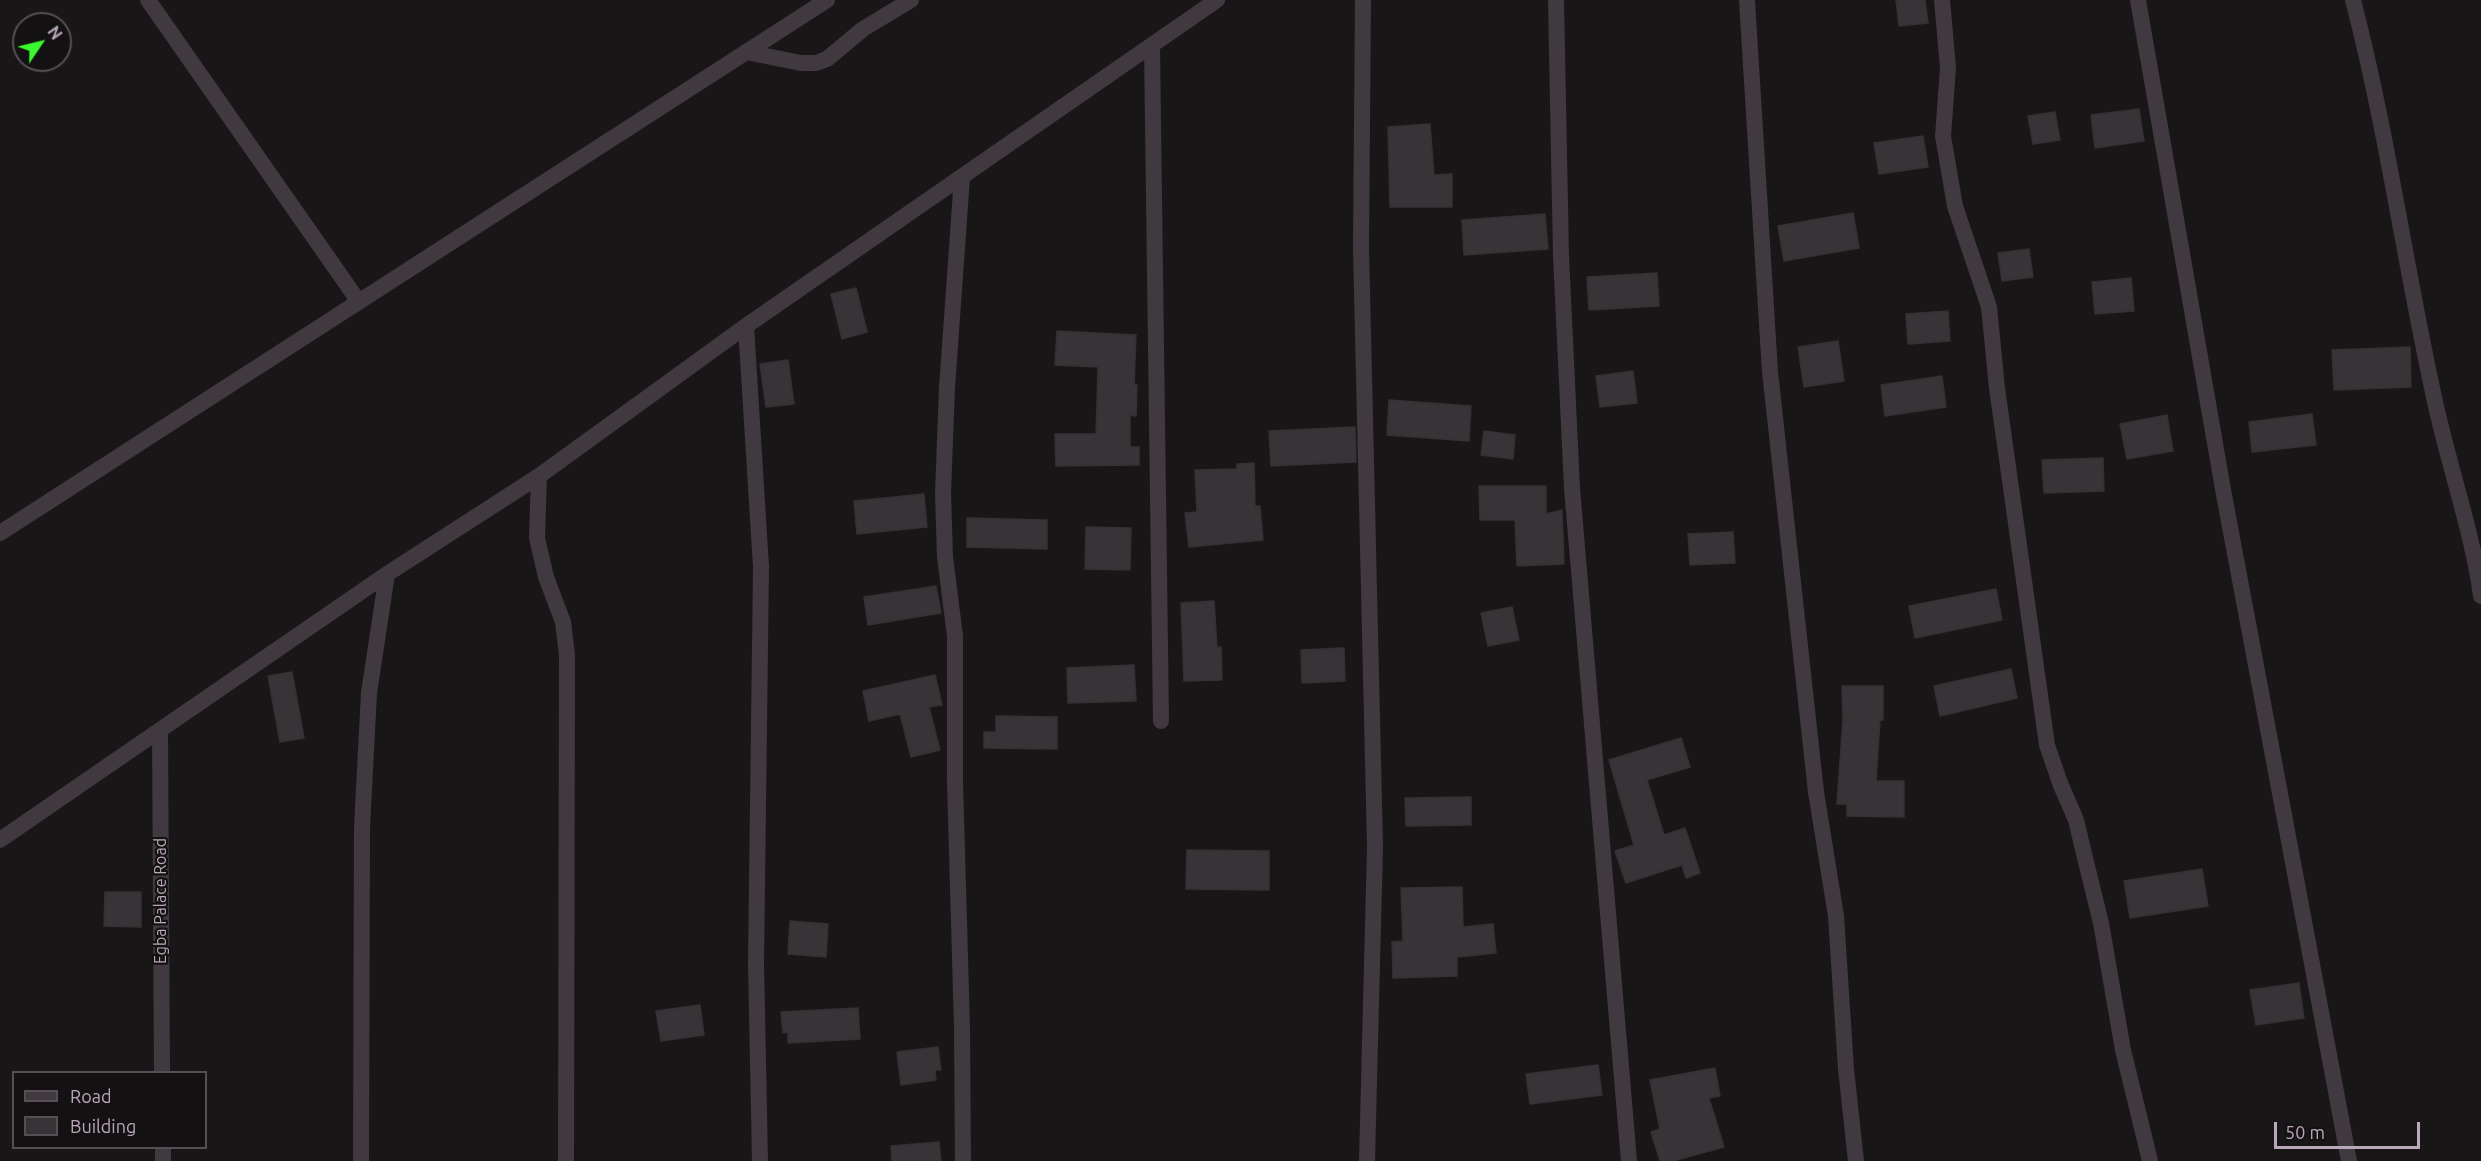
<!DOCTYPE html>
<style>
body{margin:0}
#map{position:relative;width:2481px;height:1161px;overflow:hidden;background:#191618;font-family:Ubuntu,sans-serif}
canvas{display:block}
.legend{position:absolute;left:12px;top:1071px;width:195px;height:78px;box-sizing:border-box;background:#141113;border:2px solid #564d55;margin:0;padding:8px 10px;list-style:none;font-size:18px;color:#b9a8b9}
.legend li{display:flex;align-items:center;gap:12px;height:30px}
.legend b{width:30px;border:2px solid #564d55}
.north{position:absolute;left:12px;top:12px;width:60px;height:60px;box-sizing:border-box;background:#141113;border:2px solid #564d55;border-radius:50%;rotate:55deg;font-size:16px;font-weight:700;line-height:24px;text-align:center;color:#b9a8b9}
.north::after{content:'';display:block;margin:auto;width:21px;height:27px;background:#39f82e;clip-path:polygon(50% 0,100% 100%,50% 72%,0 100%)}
.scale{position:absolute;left:2274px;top:1122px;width:146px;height:27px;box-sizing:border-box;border:3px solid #b9a8b9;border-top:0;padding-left:8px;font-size:18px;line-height:21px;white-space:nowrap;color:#b9a8b9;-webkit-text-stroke:4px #141113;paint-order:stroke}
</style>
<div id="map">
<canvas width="2481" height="1161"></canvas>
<ul class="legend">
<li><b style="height:8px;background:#40393f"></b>Road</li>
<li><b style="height:16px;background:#383337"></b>Building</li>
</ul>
<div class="north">N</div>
<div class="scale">50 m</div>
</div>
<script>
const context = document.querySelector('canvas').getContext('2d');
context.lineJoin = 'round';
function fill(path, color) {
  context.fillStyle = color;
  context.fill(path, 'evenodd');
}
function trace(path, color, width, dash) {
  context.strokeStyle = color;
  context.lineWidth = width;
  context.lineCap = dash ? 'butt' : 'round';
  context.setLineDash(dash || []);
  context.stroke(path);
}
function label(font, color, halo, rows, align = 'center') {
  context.font = font + ' Ubuntu,sans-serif';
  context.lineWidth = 4.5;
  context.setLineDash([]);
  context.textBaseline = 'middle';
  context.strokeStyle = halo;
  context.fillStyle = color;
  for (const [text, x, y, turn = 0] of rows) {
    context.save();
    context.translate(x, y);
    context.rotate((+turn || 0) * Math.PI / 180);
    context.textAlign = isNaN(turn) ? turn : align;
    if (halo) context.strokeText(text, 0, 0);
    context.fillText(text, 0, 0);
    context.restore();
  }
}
const building = new Path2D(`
 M1896,0H1925L1928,23L1899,26Z
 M2139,109L2144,141L2095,148L2091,115Z
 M2055,112L2060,140L2033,144L2028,116Z
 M1430,124L1434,175L1452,174V207H1390L1388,127Z
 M1923,136L1928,167L1879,174L1874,143Z
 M1853,213L1859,248L1784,261L1778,226Z
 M1545,214L1548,249L1464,255L1462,220Z
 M2029,249L2033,277L2002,281L1998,253Z
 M1657,273L1659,306L1589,310L1587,277Z
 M2131,278L2134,311L2095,314L2092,282Z
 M856,288L867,332L842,339L831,294Z
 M1948,311L1950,341L1908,344L1906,314Z
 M1057,331L1136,335L1134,385H1137L1136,416L1130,415V447H1139V465L1056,466L1055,434H1096L1098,367L1055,365Z
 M1838,341L1844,381L1804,387L1798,347Z
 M2410,347L2411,387L2334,390L2332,350Z
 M788,360L794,404L766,407L760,364Z
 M1633,371L1637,403L1600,407L1596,376Z
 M1942,376L1946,407L1885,416L1881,385Z
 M1389,400L1471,406L1469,441L1387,435Z
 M2312,414L2316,445L2252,452L2249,422Z
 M2167,415L2173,451L2127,459L2120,424Z
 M1355,427L1356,462L1271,466L1269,431Z
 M1484,431L1515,435L1513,459L1481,455Z
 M2103,458L2104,491L2044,493L2042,460Z
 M1254,463L1255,506H1260L1263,540L1189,547L1185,513L1197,512L1195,470L1237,469V464Z
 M1479,486H1546V514L1562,510L1564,564L1517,566L1515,520H1480Z
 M924,494L927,527L857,534L854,501Z
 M967,518L1047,520V549L967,547Z
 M1086,527L1131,528L1130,570L1085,569Z
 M1733,532L1735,563L1690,565L1688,534Z
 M936,586L941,613L868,625L864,597Z
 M1996,589L2002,620L1915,638L1909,606Z
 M1214,601L1217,647H1221L1222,680L1184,681L1181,603Z
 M1512,607L1519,640L1488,646L1481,613Z
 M1344,648L1345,681L1302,683L1301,650Z
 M1134,665L1136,701L1068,703L1067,668Z
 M2011,669L2017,698L1940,716L1934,686Z
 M292,672L304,738L280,742L268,676Z
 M935,675L942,705L929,707L940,750L911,757L900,714L869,721L863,691Z
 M1842,686H1883V720H1880L1876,781H1904V817L1847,816V804H1837L1843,719Z
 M996,716L1057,717V749L984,748V732H996Z
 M1681,738L1690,767L1647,780L1664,835L1685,828L1700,873L1686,878L1682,865L1626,883L1615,851L1634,845L1609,760Z
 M1471,797V825L1406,826L1405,798Z
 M1187,850L1269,851V890L1186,889Z
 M2202,869L2208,906L2130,918L2124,881Z
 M1462,887L1463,927L1493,924L1496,953L1457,957V976L1393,978L1392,942L1403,941L1401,888Z
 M105,892H141V927L104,926Z
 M790,921L828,924L826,957L788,954Z
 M2299,983L2304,1018L2256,1025L2250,990Z
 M700,1005L704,1035L661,1041L656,1011Z
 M858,1008L860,1039L788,1043V1032L783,1033L781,1012Z
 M938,1047L941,1070H935L936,1080L901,1085L897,1052Z
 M1598,1065L1602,1095L1530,1104L1526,1074Z
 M1715,1068L1720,1096L1709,1098L1724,1147L1673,1161H1660L1651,1132L1660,1129L1650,1080Z
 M939,1142L941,1161H892L891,1146Z`);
fill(building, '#383337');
trace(building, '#353033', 1.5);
trace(new Path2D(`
 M148,0L359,302
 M1363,0L1361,248L1375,846L1367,1161
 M1556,0L1561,256L1572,488L1629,1161
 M1747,0L1770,372L1816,792L1836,916L1846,1069L1856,1161
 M1942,0L1948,68L1943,136L1955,206L1989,307L1997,388L2047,745L2060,783L2076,820L2086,862L2101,923L2123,1050L2150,1161
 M2138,0L2224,495L2349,1161
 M2353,0C2387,131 2405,265 2434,397C2448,464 2472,529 2481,596
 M1152,46L1161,721
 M746,52L801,63H816L827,59L863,29L911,0
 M962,177L947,388L943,493L945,557L955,636V782L962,1027L963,1161
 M746,326L761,567L756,963L760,1161
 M539,476L537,538L546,577L563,622L567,655L566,1161
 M0,533L827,0
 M160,730L162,1072
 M0,840L387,574L539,476L746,326L1217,0
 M163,1148V1161
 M361,1161L362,827L369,693L387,574`), '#40393f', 16);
label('16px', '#b9a8b9', '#141113', [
 ["Egba Palace Road",161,901,-90]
]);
</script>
